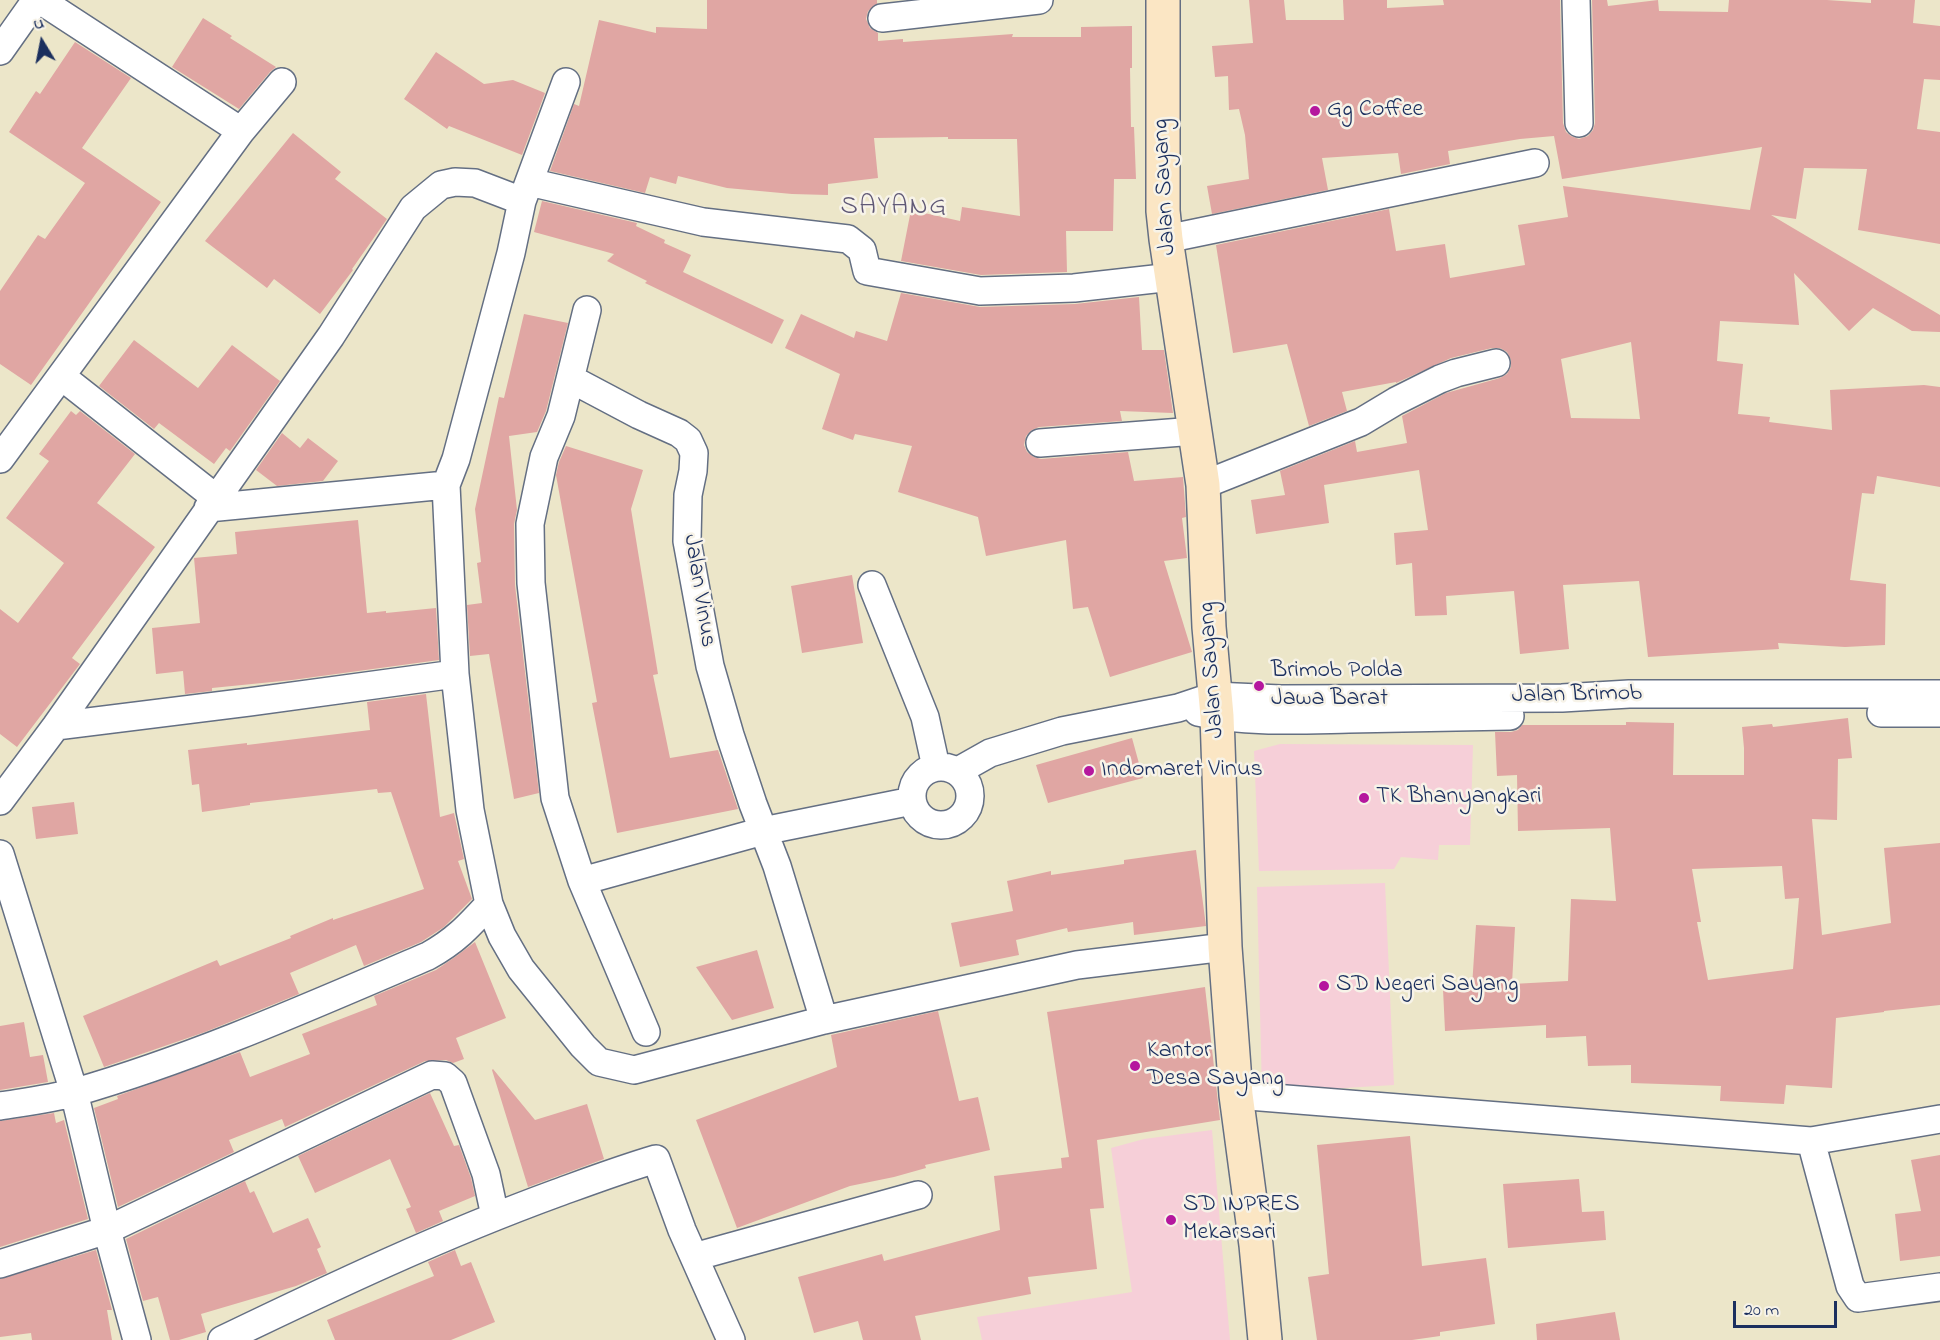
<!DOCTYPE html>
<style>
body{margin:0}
#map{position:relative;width:1940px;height:1340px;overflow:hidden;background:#ece6c9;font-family:"Indie Flower",sans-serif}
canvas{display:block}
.north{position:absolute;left:12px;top:12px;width:60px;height:60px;-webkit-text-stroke:4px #f7f3e8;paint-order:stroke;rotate:350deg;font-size:16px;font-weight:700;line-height:24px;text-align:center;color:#1b2f5e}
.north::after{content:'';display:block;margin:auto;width:21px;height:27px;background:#1b2f5e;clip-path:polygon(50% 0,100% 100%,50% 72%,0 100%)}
.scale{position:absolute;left:1733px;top:1301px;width:104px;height:27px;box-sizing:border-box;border:3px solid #1b2f5e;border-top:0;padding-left:8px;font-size:18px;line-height:21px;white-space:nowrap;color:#1b2f5e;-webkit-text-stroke:4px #f7f3e8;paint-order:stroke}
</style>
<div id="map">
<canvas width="1940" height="1340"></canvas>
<div class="north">U</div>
<div class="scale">20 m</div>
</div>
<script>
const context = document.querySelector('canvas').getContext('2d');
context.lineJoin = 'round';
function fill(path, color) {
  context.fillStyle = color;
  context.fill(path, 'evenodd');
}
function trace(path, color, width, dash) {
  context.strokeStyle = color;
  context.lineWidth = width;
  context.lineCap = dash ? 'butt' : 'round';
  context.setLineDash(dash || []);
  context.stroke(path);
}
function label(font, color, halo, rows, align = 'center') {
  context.font = font + ' "Indie Flower",sans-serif';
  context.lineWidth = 5;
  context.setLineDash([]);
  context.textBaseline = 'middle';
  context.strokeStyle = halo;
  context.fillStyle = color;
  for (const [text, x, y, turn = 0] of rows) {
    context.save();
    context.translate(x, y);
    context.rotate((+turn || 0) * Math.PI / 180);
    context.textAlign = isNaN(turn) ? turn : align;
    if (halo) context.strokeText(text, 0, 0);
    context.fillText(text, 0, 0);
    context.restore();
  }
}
fill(new Path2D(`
 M1280,744L1473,745L1470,845H1439L1438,860L1401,857L1394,869L1259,871L1254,751Z
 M1385,883L1394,1085L1262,1093L1257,887Z
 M1212,1130L1230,1340H982L977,1317L1132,1292L1111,1148L1144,1139Z`), '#f6cfd8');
fill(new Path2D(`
 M707,0H877V4L868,11L866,19L870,28L878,33V41L903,39V42L1013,34L1012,37H1081V27L1132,26V68H1130L1131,127H1134L1136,179H1114L1113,231H1066L1067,272L981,275L901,261L911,210L960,221L962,207L1020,216L1017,139H948V137L874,138L878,178L828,184V195L792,194L727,188L678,176L676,184L650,177L645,193L550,171L574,104L579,106L599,20L656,33V27L707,29Z
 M1249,0H1284L1286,20H1344L1343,0H1387V8L1444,5L1443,0H1560L1563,123L1566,132L1571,136L1579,139L1588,136L1593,130L1595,123L1592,0H1607L1608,6L1658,0L1659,11L1728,12L1729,0H1827L1871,3V0H1915L1913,23L1940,26V80L1924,79L1917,129L1940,132V244L1858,230L1867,169L1804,168L1796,219L1771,215L1940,315V332L1912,331L1873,308L1849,331L1794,273L1799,325L1720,321L1717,361L1743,364L1738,414L1770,417L1769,422L1832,430L1830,390L1924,385L1940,387V487L1877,476L1874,494L1862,493L1850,580L1886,584L1885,645L1845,647L1778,643L1779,649L1648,657L1639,581L1563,585L1569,649L1520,654L1514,591L1446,596L1447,615L1415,616L1412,563L1396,565L1394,533L1428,530L1419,470L1324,485L1329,523L1256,534L1251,500L1285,495L1280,471L1355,441L1357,452L1407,443L1402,416L1446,393L1500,378L1507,374L1511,367V360L1507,352L1500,348H1492L1451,358L1396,383V382L1342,392L1347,411L1309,426L1287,344L1233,353L1216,245L1389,209L1396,251L1445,244L1450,278L1525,265L1518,225L1568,217L1563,186L1750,210L1762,147L1562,179L1554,136L1520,139L1448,151L1450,164L1401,174L1398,153L1322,158L1328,190L1212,214L1207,186L1249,179L1245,135L1239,109L1229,110L1228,76L1215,77L1212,46L1253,43ZM1631,342L1640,419L1571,418L1561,359Z
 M203,18L232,36L230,38L276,67L270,72L239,109L172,67Z
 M75,42L131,78L82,148L161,202L31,385L0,364V291L38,235L45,239L85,183L9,132L36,91L40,94Z
 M436,52L484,84L513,80L545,93L522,155L449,126L447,129L404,99Z
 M293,133L341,172L335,179L387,219L352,269L353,270L320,314L274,279L267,288L205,241Z
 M542,201L637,223L636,226L665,240L664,243L691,255L683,272L784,320L772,344L645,283L647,281L607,261L614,254L534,232Z
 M901,293L980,307L1075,304L1139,297L1142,350H1164L1173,413L1120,411L1122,421L1039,427L1032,430L1026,436L1024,445L1027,452L1034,457L1041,459L1128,452L1134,481L1183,477L1186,517L1182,518L1187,558L1164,561L1192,652L1110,677L1088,607L1073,609L1066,540L986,556L978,517L898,492L912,446L855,434L853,440L822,429L840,374L785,348L801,314L854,338L856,331L887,341Z
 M524,314L568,323L546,411L537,432L509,436L517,510L514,524L515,585L539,793L514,799L489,654L470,656L467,605L482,603L477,563L481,562L475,509L499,397L504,398Z
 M134,340L198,388L232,345L280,381L230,451L226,448L214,464L159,423L154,429L99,386Z
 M71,411L76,415L80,411L135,454L97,503L155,547L72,658L80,664L17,747L0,734V609L18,623L64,563L6,518L49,461L39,454Z
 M282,433L300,448L308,438L338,461L323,481L277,486L256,470Z
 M566,446L643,470L631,509L658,674L653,675L670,758L718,750L738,809L617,833L592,703L597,702L556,475L559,462Z
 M358,520L367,613L386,611V613L436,608L439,660L292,680L212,688V691L185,694L183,671L156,674L152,628L200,623L194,558L237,554L235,532Z
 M852,575L863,643L802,653L791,586Z
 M426,694L440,817L454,813L464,859L458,861L472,899L444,927L421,942L364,966L356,945L290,973L299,994L205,1032L104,1067L83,1016L217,960L220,966L291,938L290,936L333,918V920L424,889L391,792L378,793L377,789L250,803V805L202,812L199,784L192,785L188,750L247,743V745L370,730L367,702Z
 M1848,718L1852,758L1838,759L1837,820L1812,819L1822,935L1891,923L1884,848L1940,843V1005L1884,1011V1012L1836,1018L1832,1088L1786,1085L1784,1104L1720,1101L1721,1086L1631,1083V1065L1588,1066L1586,1036L1546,1038V1025L1445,1031L1443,989L1472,987L1476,925L1515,927L1512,984L1568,981L1571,899L1616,901L1610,828L1518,831L1517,775L1497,776L1495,732H1511L1518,730L1522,725H1626V722L1674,723L1673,775H1744V748L1742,727L1772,724L1773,727ZM1782,866L1785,899L1799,898L1793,969L1708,980L1697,922H1701L1692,869Z
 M1132,738L1143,778L1048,803L1036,765Z
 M74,802L78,834L36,839L32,807Z
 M1196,850L1206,926L1134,935L1133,922L1068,932L1067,928L1016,940L1019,955L960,967L951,923L1013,911L1007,881L1051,871V875L1124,864V860Z
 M475,942L506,1018L456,1038L464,1059L453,1063L446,1060L425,1061L285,1127L282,1119L229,1140L234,1152L118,1207L94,1108L118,1099L117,1096L240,1052L250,1077L310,1054L302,1034L377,1005L374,996L436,970L455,957Z
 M757,950L774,1008L732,1020L696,967Z
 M1205,987L1220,1120L1097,1140L1104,1208L1090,1209L1097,1269L1028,1277L1031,1294L915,1316L921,1340H863L858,1321L814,1333L798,1277L882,1254L884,1261L1000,1230L994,1176L1062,1168L1061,1158L1069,1157L1047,1012Z
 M938,1011L959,1101L978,1097L990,1150L925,1165L926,1168L894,1177L850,1186L737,1228L696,1120L837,1067L831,1035Z
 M24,1022L30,1057L43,1055L48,1082L0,1090V1026Z
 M493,1069L535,1120L587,1104L604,1159L528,1187L492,1070Z
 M430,1093L454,1146L459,1145L471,1178L475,1196L439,1211L443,1221L416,1233L406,1209L411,1207L390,1159L315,1193L298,1156Z
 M54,1113L56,1123L64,1120L88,1219L0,1247V1121Z
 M1410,1136L1422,1266L1486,1258L1495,1324L1440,1332V1336L1412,1340H1317L1308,1277L1329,1274L1317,1145Z
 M1940,1155V1256L1900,1261L1895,1214L1921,1211L1911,1160Z
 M1579,1179L1582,1212L1604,1211L1606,1240L1508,1248L1503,1184Z
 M245,1181L250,1193L254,1191L273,1233L308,1218L321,1247L317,1249L327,1273L296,1286L201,1314L206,1332L179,1340H170L158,1297L143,1301L126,1239Z
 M96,1250L112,1310H107L112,1340H32L31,1333L0,1337V1279Z
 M455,1250L461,1266L471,1262L495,1322L451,1340H335L327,1320L434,1276L428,1262Z
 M1615,1312L1620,1340H1537L1536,1324Z`), '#e0a6a3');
const street = new Path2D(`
 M1576,0L1579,123
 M882,18L1039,0
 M0,51L36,0
 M566,82L522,201L511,253L456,459L446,485L455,674L470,810L489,904L502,936L521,969L583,1046L599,1062L634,1070L824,1020L1077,965L1225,947
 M241,131L282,82
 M529,182L703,222L848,239L862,250L867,271L980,291L1074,288L1172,277
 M1166,239L1535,163
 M587,310L561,416L544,457L530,524L531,583L555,798L582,881L646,1032
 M61,376L216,498
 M571,379L639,415L679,433L688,440L694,453L693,471L688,495L687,541L710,666L730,735L753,804L777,866L824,1020
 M1040,443L1195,431
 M0,459L241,131L40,0
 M1203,485L1361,422L1396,401L1440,379L1456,373L1496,363
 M208,508L446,485
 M872,585L925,717L936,767
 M1198,712C1247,723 1299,720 1349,719C1403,718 1456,717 1510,716
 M1881,713H1940
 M56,726L249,702L455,674
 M912 796a29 29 0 1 1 58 0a29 29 0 1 1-58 0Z
 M958,771L990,753L1062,731L1178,708L1214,696L1281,699L1562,698L1629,694H1940
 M0,801L56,726L331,336L413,208L441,185L455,182L475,183L522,201
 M0,854L74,1092L107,1230L137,1340
 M582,881L763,831L912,801
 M1236,1095L1811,1141L1850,1286L1858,1298L1940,1287
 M0,1106C25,1102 51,1099 76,1092C197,1057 313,1005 428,956C455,941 468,927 489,904
 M1811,1141L1940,1119
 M694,1257L918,1195
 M0,1264L107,1230L432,1075L445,1076L453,1083L486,1174L495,1216
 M222,1340C332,1287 442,1235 557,1193C590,1181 622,1169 656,1159L682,1230L731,1340`);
const secondary = new Path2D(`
 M1163,0V211L1166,239L1203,485L1209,627L1217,716L1225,947L1236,1095L1256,1245L1265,1340`);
trace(street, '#646f83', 30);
trace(secondary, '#646f83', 36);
trace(street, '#fff', 27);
trace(secondary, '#fbe6c4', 33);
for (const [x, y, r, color] of [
 [1315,111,6,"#b5179e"],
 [1259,686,6,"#b5179e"],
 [1089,771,6,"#b5179e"],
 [1364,798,6,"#b5179e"],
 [1324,986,6,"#b5179e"],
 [1135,1066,6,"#b5179e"],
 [1171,1220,6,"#b5179e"]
]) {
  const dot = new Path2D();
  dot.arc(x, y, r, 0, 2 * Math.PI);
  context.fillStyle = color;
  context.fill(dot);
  trace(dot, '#f7f3e8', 2);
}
label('24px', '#1b2f5e', '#f7f3e8', [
 ["Gg Coffee",1327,111],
 ["Brimob Polda",1271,672],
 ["Jawa Barat",1271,700],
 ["Indomaret Vinus",1101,771],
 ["TK Bhanyangkari",1376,798],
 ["SD Negeri Sayang",1336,986],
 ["Kantor",1147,1052],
 ["Desa Sayang",1147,1080],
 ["SD INPRES",1183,1206],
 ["Mekarsari",1183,1234]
], 'left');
label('24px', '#1b2f5e', '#f7f3e8', [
 ["Jalan Sayang",1166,187,-93],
 ["Jalan Vinus",698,591,81],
 ["Jalan Sayang",1213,670,-94],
 ["Jalan Brimob",1577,696,-1]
]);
context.letterSpacing = '1.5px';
label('27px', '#605976', '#f7f3e8', [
 ["SAYANG",894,209]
]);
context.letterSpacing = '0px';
</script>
